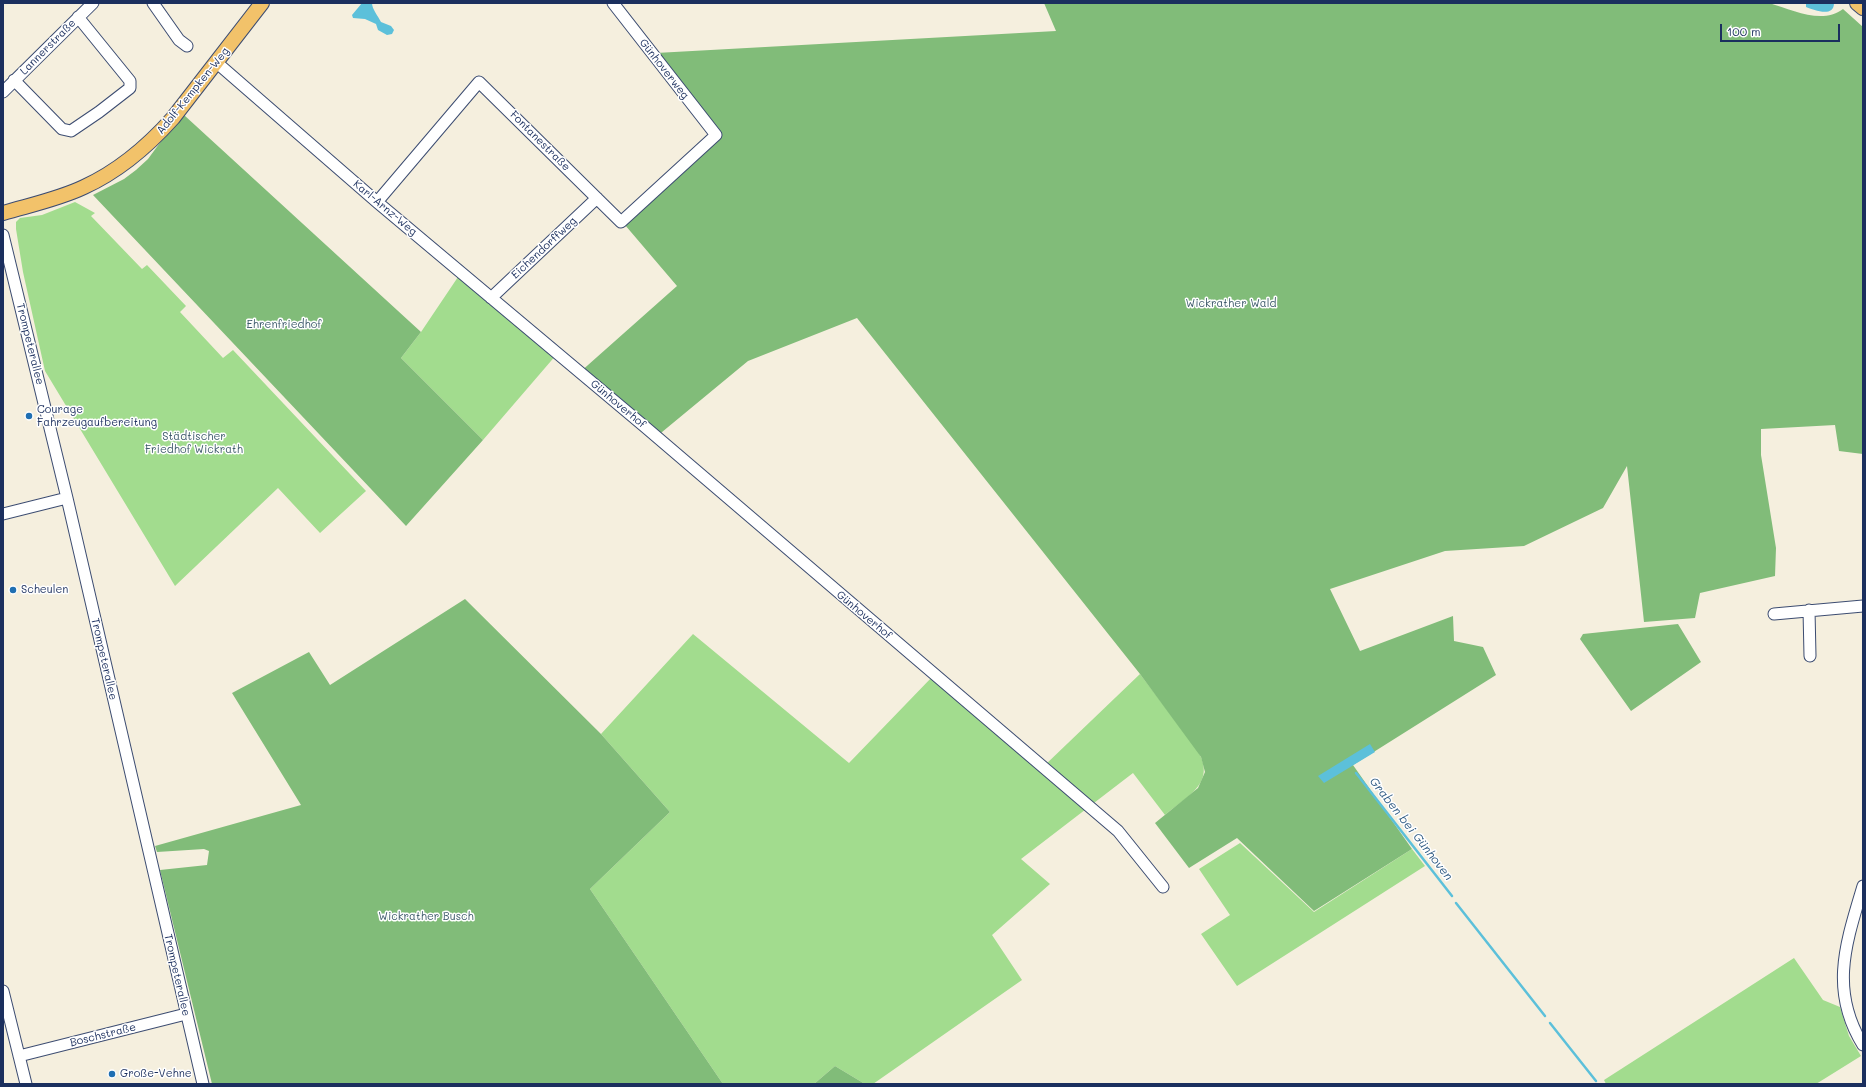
<!DOCTYPE html>
<meta charset="utf-8">
<style>
body{margin:0}
#map{position:relative;width:1866px;height:1087px;overflow:hidden;background:#f5efde;font-family:Mali,sans-serif}
canvas{display:block}
.frame{position:absolute;inset:0;border:4px solid #1b2f5e;pointer-events:none}
.scale{position:absolute;left:1720px;top:24px;width:120px;height:18px;box-sizing:border-box;border:2px solid #1b2f5e;border-top:0;padding-left:5px;font-size:12px;line-height:14px;white-space:nowrap;color:#1b2f5e;-webkit-text-stroke:3px #fff;paint-order:stroke}
</style>
<div id="map">
<canvas width="1866" height="1087"></canvas>
<div class="frame"></div>
<div class="scale">100 m</div>
</div>
<script>
const context = document.querySelector('canvas').getContext('2d');
context.lineJoin = 'round';
function fill(path, color) {
  context.fillStyle = color;
  context.fill(path, 'evenodd');
}
function trace(path, color, width, dash) {
  context.strokeStyle = color;
  context.lineWidth = width;
  context.lineCap = dash ? 'butt' : 'round';
  context.setLineDash(dash || []);
  context.stroke(path);
}
function label(font, color, halo, rows, align = 'center') {
  context.font = font + ' Mali,sans-serif';
  context.lineWidth = 3;
  context.setLineDash([]);
  context.textBaseline = 'middle';
  context.strokeStyle = halo;
  context.fillStyle = color;
  for (const [text, x, y, turn = 0] of rows) {
    context.save();
    context.translate(x, y);
    context.rotate((+turn || 0) * Math.PI / 180);
    context.textAlign = isNaN(turn) ? turn : align;
    if (halo) context.strokeText(text, 0, 0);
    context.fillText(text, 0, 0);
    context.restore();
  }
}
fill(new Path2D(`
 M75,202L95,213L91,216L142,269L147,265L186,306L180,312L223,358L233,350L366,491L320,533L278,488L175,586L45,371L23,272L16,229V222L20,218L42,215Z
 M460,274L557,354L483,440L401,358L421,332Z
 M693,634L849,763L933,676L1044,766L1140,674L1196,748C1218,782 1189,795 1165,815L1133,773L1021,859L1050,884L992,935L1022,980L873,1084H865L835,1066L814,1084H723L590,889L670,812L601,734Z
 M1240,843L1314,912L1412,849L1425,866L1237,986L1201,934L1230,915L1199,869Z
 M1794,958L1823,1000L1840,1007L1849,1036L1861,1056L1816,1084H1606L1604,1080Z`), '#a2dc8e');
fill(new Path2D(`
 M1044,3H1769C1793,10 1822,25 1843,9L1863,27V454L1839,451L1835,425L1761,429V455L1776,548L1775,576L1700,593L1695,618L1644,622L1627,466L1603,508L1524,546L1445,551L1330,589L1360,651L1453,616L1454,641L1483,647L1496,675L1353,765L1412,849L1314,911L1237,838L1189,868L1155,823L1198,788L1205,772L1201,757L1140,674L857,318L748,361L656,437L579,373L677,286L625,225L721,135L656,53L1056,31Z
 M184,115L421,332L401,358L483,440L406,526L93,195L124,179L136,170L148,159L162,140Z
 M465,599L601,734L670,812L590,889L723,1084H212L160,870L207,865L209,851L204,849L157,852L155,846L301,805L232,693L309,652L330,685Z
 M1678,624L1701,662L1631,711L1580,639L1583,634Z
 M835,1066L865,1084H814Z`), '#81bc79');
fill(new Path2D(`
 M362,3H372C372,9 378,16 381,22L391,26L394,30L392,34L387,35L378,30L376,24L365,19L353,18L352,15Z
 M1806,3H1834C1834,18 1814,10 1806,7Z
 M1370,744L1375,752L1324,783L1318,776Z`), '#5cc0da');
trace(new Path2D(`
 M1356,773L1452,896
 M1456,903L1545,1016
 M1550,1023L1596,1081`), '#5cc0da', 2.5);
const minor = new Path2D(`
 M153,3L179,40L187,46
 M216,62L377,202L644,426L1118,831L1163,887
 M14,80L62,129L71,131L99,112L130,88V81L78,17
 M3,92L93,3
 M377,202L479,82L621,222L716,135L613,3
 M3,235L67,498L203,1084
 M491,298L597,198
 M3,514L67,498
 M1809,610L1810,656
 M1774,614L1863,606
 M1863,886C1846,943 1829,990 1863,1045
 M3,991L26,1084
 M19,1056L186,1014`);
const major = new Path2D(`
 M1857,3L1863,8
 M3,213C30,205 59,199 84,187C119,171 148,146 173,118L262,3`);
trace(minor, '#3c4c71', 13);
trace(major, '#3c4c71', 16);
trace(minor, '#fff', 11);
trace(major, '#f2c26a', 14);
for (const [x, y, r, color] of [
 [29,416,4,"#1f6fb2"],
 [13,590,4,"#1f6fb2"],
 [112,1074,4,"#1f6fb2"]
]) {
  const dot = new Path2D();
  dot.arc(x, y, r, 0, 2 * Math.PI);
  context.fillStyle = color;
  context.fill(dot);
  trace(dot, '#fff', 1.5);
}
label('11px', '#1b2f5e', '#fff', [
 ["Lannerstraße",48,47,-45],
 ["Günhoverweg",664,69,52],
 ["Adolf-Kempken-Weg",193,91,-51],
 ["Fontanestraße",540,141,45],
 ["Karl-Arnz-Weg",385,208,40],
 ["Eichendorffweg",544,248,-43],
 ["Trompeterallee",30,344,76],
 ["Günhoverhof",618,404,40],
 ["Günhoverhof",864,615,40],
 ["Trompeterallee",104,659,77],
 ["Trompeterallee",177,975,77],
 ["Boschstraße",103,1035,-14]
]);
label('11px', '#3d5a6a', '#fff', [
 ["Wickrather Wald",1231,304],
 ["Ehrenfriedhof",284,325],
 ["Städtischer",194,437],
 ["Friedhof Wickrath",194,450],
 ["Wickrather Busch",426,917]
]);
label('11px', '#1b2f5e', '#fff', [
 ["Courage",37,410],
 ["Fahrzeugaufbereitung",37,423],
 ["Scheulen",21,590],
 ["Große-Vehne",120,1074]
], 'left');
label('italic 12px', '#2e5a83', '#fff', [
 ["Graben bei Günhoven",1411,829,52]
]);
</script>
